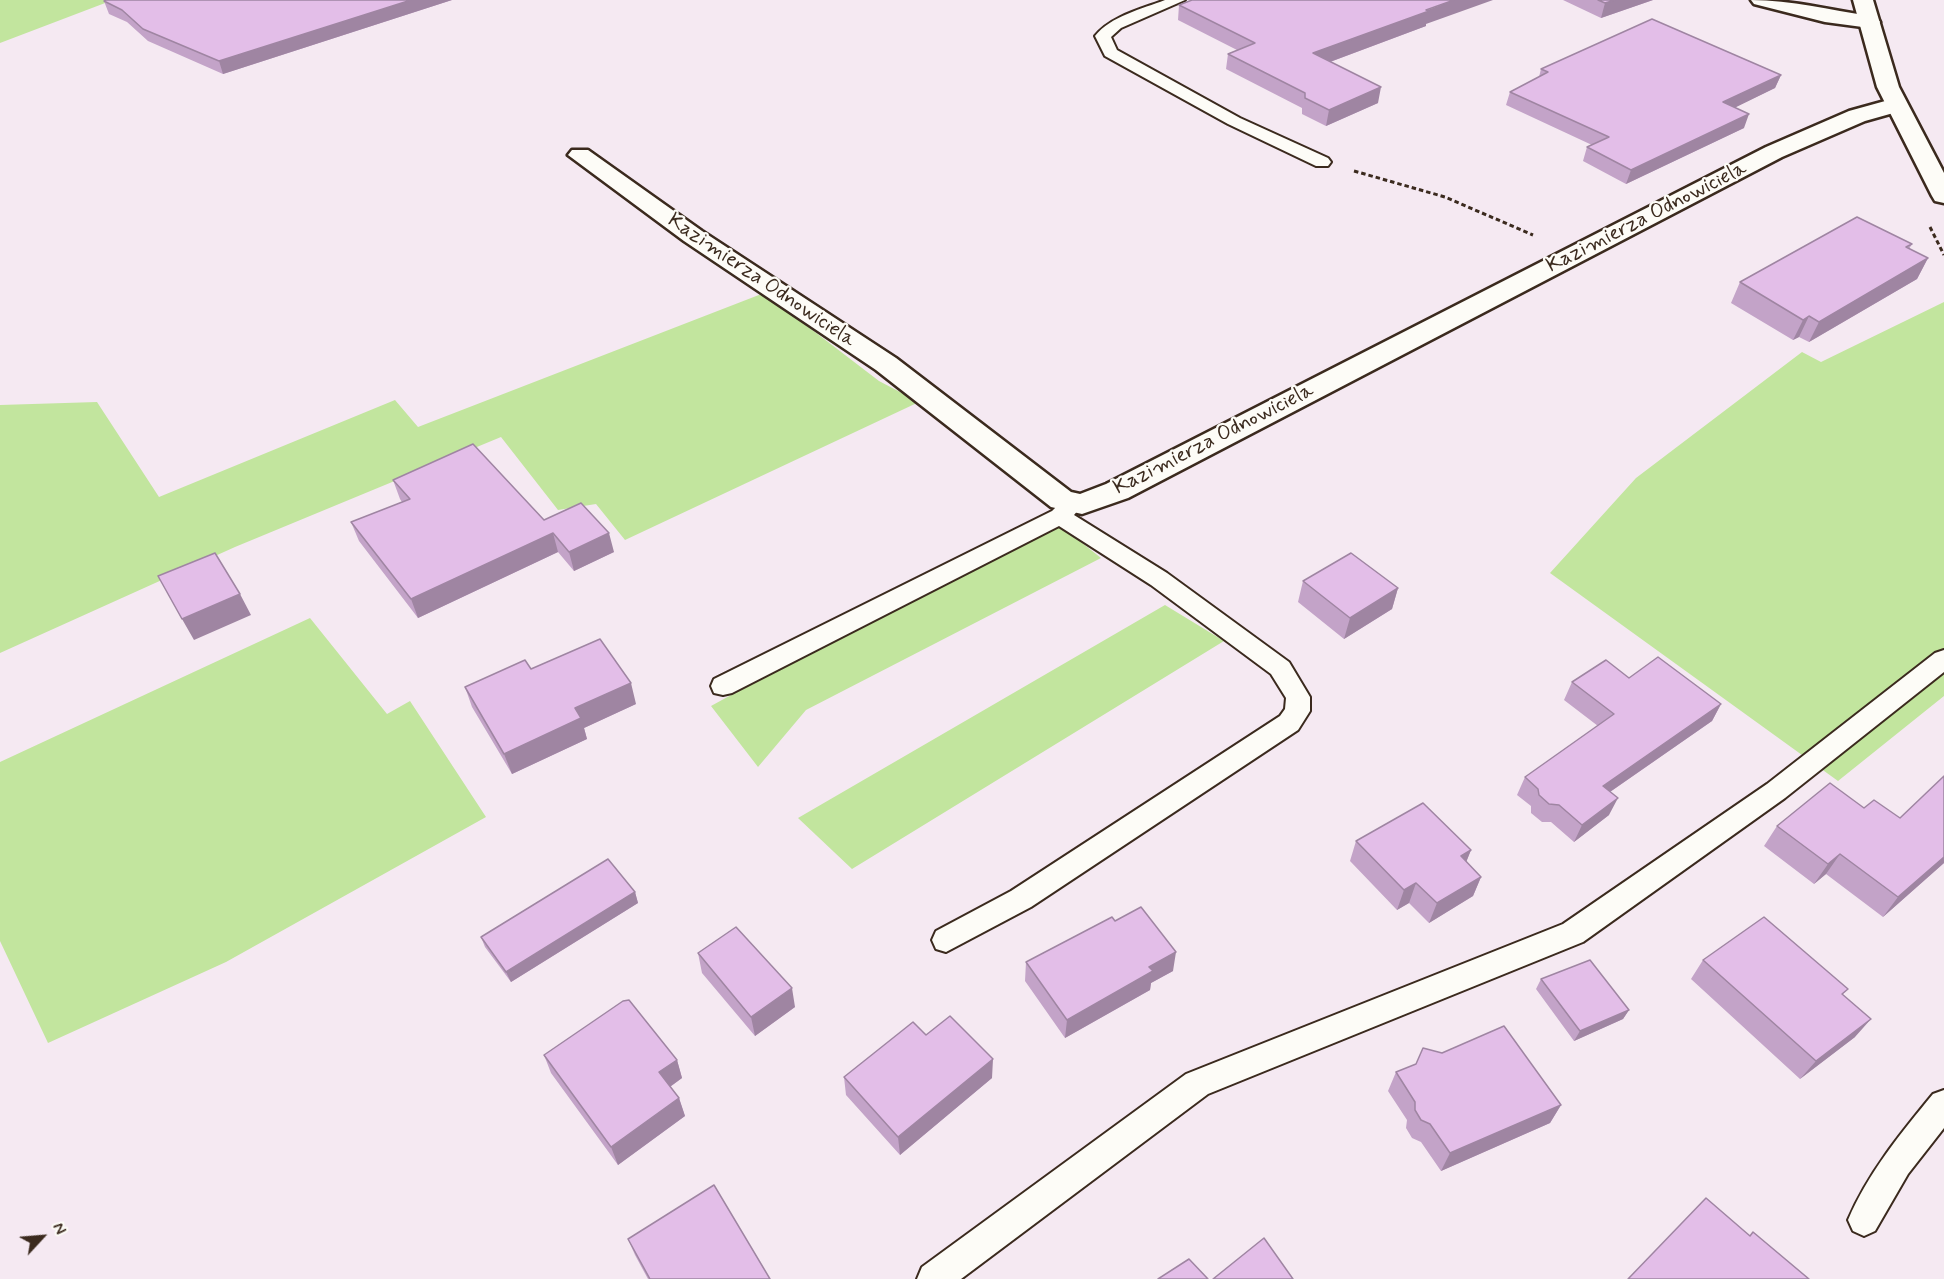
<!DOCTYPE html>
<style>
body{margin:0}
#map{position:relative;width:1944px;height:1279px;overflow:hidden;background:#f5e9f2;font-family:Mynerve,sans-serif}
canvas{display:block}
.north{position:absolute;left:12px;top:1207px;width:60px;height:60px;-webkit-text-stroke:4px #fdfcf7;paint-order:stroke;rotate:64deg;font-size:16px;font-weight:700;line-height:24px;text-align:center;color:#3b2a1e}
.north::after{content:'';display:block;margin:auto;width:21px;height:27px;background:#3b2a1e;clip-path:polygon(50% 0,100% 100%,50% 72%,0 100%)}
</style>
<div id="map">
<canvas width="1944" height="1279"></canvas>
<div class="north">N</div>
</div>
<script>
const context = document.querySelector('canvas').getContext('2d');
context.lineJoin = 'round';
function fill(path, color) {
  context.fillStyle = color;
  context.fill(path, 'evenodd');
}
function trace(path, color, width, dash) {
  context.strokeStyle = color;
  context.lineWidth = width;
  context.lineCap = dash ? 'butt' : 'round';
  context.setLineDash(dash || []);
  context.stroke(path);
}
function label(font, color, halo, rows, align = 'center') {
  context.font = font + ' Mynerve,sans-serif';
  context.lineWidth = 4.5;
  context.setLineDash([]);
  context.textBaseline = 'middle';
  context.strokeStyle = halo;
  context.fillStyle = color;
  for (const [text, x, y, turn = 0] of rows) {
    context.save();
    context.translate(x, y);
    context.rotate((+turn || 0) * Math.PI / 180);
    context.textAlign = isNaN(turn) ? turn : align;
    if (halo) context.strokeText(text, 0, 0);
    context.fillText(text, 0, 0);
    context.restore();
  }
}
fill(new Path2D(`
 M0,0H113L0,43Z
 M764,293L879,381L919,402L625,540L596,504L558,510L501,437L235,547L0,653V405L97,402L159,497L395,400L418,427Z
 M1944,302V696L1838,781L1550,573L1636,478L1802,352L1821,362Z
 M1061,526L1101,558L806,710L758,767L711,706L784,666Z
 M1165,605L1224,641L852,869L798,818Z
 M310,618L387,714L410,701L486,817L226,962L48,1043L0,941V762Z`), '#c2e59e');
const lane = new Path2D(`
 M1165,0H1185L1121,28L1111,37L1117,50L1240,118L1328,158L1331,162L1328,166H1316L1228,124L1105,56L1095,36C1111,16 1142,9 1165,0Z
 M1074,495L1082,497L1085,502L1074,515L1167,573L1289,662L1310,697V711L1298,730L1031,907L946,952L936,949L932,940L936,931L1011,891L1280,716L1285,709L1286,698L1271,674L1151,585L1059,526L732,693L723,695L714,693L711,686L714,679L1052,511L1066,497Z
 M1944,650V672L1785,798L1583,942L1208,1094L961,1279H917L922,1267L1186,1074L1563,924L1767,784L1935,653Z
 M1944,1090V1128L1908,1174L1875,1231L1864,1236L1853,1231L1848,1220C1868,1173 1901,1133 1933,1094Z`);
const street = new Path2D(`
 M1751,0C1792,0 1829,10 1870,16L1877,18L1880,22L1877,26L1870,28L1825,22L1754,4Z
 M1896,98L1904,100L1907,105L1904,110L1865,121L1782,157L1128,498L1082,514L1051,507L876,370L684,241L568,155L572,150H588L702,231L896,358L1071,492L1080,494L1106,484L1766,147L1849,111Z`);
const secondary = new Path2D(`
 M1853,0H1873L1899,87L1944,173V203L1935,201L1932,196L1877,87Z`);
trace(lane, '#3b2a1e', 4);
trace(street, '#3b2a1e', 5);
trace(secondary, '#3b2a1e', 5);
trace(new Path2D(`
 M1354,171L1445,197L1533,235
 M1930,227L1944,255`), '#3b2a1e', 3, [4.5, 3]);
fill(lane, '#fdfcf7');
fill(street, '#fdfcf7');
fill(secondary, '#fdfcf7');
fill(new Path2D(`
 M452,0L223,74L148,41L127,22L109,14L104,1Z
 M1563,0H1653L1601,18Z
 M1179,5L1426,24V26L1330,62L1378,103L1326,126L1302,114V108L1226,69L1228,54L1237,50L1178,20Z
 M1541,69L1781,75L1775,88L1735,107L1744,128L1626,184L1583,161L1587,147L1592,145L1506,105L1510,92L1539,77Z
 M1912,244L1909,249L1928,258L1917,279L1809,342L1799,337L1793,340L1731,303L1740,282Z
 M393,480L544,520L614,552L574,571L558,552L418,618L359,541L351,522L402,502L400,499Z
 M1303,581L1398,588L1392,609L1344,639L1298,602Z
 M531,669L636,704L584,728L587,739L512,774L472,707L465,687Z
 M1629,678L1721,704L1712,721L1610,792L1609,815L1574,842L1551,822H1542L1531,813V806L1517,795L1525,777L1598,726L1564,700L1572,682Z
 M1944,776V863L1883,917L1826,874L1814,884L1764,846L1777,826L1864,808L1900,818Z
 M1356,841L1471,850L1466,862L1481,877L1473,896L1429,923L1409,903L1397,910L1350,861Z
 M635,892L638,903L511,982L485,947L481,937Z
 M1115,921L1173,971L1151,983L1150,990L1065,1038L1025,981L1026,962Z
 M698,953L795,1007L755,1036L702,973Z
 M1703,960L1848,989L1843,994L1855,1037L1800,1079L1691,979Z
 M1541,979L1629,1010L1623,1019L1574,1041L1536,989Z
 M926,1035L992,1078L900,1155L846,1095L844,1077Z
 M544,1055L677,1060L682,1078L670,1087L679,1098L685,1116L618,1165L551,1073Z
 M1396,1072L1561,1105L1550,1123L1441,1171L1421,1142L1412,1138L1406,1128L1407,1120L1388,1091Z
 M628,1239L770,1279H648L635,1255Z`), '#c3a3c8');
fill(new Path2D(`
 M411,0H452L223,74L219,61Z
 M1454,0H1493L1426,24V26L1311,69L1313,53Z
 M1615,0H1653L1601,18L1605,3Z
 M1781,75L1775,88L1718,116L1723,102Z
 M1381,87L1378,103L1326,126L1329,110Z
 M1749,114L1744,128L1626,184L1631,170Z
 M1928,258L1917,279L1809,342L1819,322Z
 M1809,316L1799,337L1793,340L1803,320Z
 M553,533L558,552L418,618L411,599Z
 M609,533L614,552L574,571L569,552Z
 M1398,588L1392,609L1344,639L1350,618Z
 M240,594L251,615L194,640L182,619Z
 M631,683L636,704L584,728L587,739L512,774L504,754L575,708Z
 M1721,704L1712,721L1594,803L1603,786Z
 M1618,798L1609,815L1574,842L1582,825Z
 M1471,850L1463,870L1461,856Z
 M1840,854L1826,874L1814,884L1828,864Z
 M1944,857V863L1883,917L1898,897Z
 M1481,877L1473,896L1429,923L1437,903Z
 M1416,883L1409,903L1397,910L1404,890Z
 M635,892L638,903L511,982L506,972Z
 M1176,952L1173,971L1151,983L1150,990L1065,1038L1067,1020L1149,967Z
 M792,988L795,1007L755,1036L751,1017Z
 M1629,1010L1623,1019L1574,1041L1580,1031Z
 M1871,1019L1855,1037L1800,1079L1816,1061Z
 M993,1059L992,1078L900,1155L898,1137Z
 M677,1060L682,1078L664,1091L659,1072Z
 M679,1098L685,1116L618,1165L611,1147Z
 M1561,1105L1550,1123L1441,1171L1450,1153Z`), '#9f85a2');
const building = new Path2D(`
 M106,0H411L219,61L143,29L122,10L104,1Z
 M1192,0H1454L1426,10L1429,11L1313,53L1381,87L1329,110L1305,98V93L1228,54L1255,43L1179,5Z
 M1598,0H1615L1605,3Z
 M1652,19L1781,75L1723,102L1749,114L1631,170L1587,147L1609,137L1510,92L1548,72L1541,69Z
 M1857,217L1912,244L1906,247L1928,258L1819,322L1809,316L1803,320L1740,282Z
 M473,444L544,520L581,503L609,533L569,552L553,533L411,599L351,522L410,499L393,480Z
 M215,553L240,594L182,619L158,576Z
 M1351,553L1398,588L1350,618L1303,581Z
 M600,639L631,683L575,708L581,718L504,754L465,687L525,660L531,669Z
 M1658,657L1721,704L1603,786L1618,798L1582,825L1559,805L1549,804L1539,795L1538,789L1525,777L1614,714L1572,682L1606,660L1629,678Z
 M1944,776V857L1898,897L1840,854L1828,864L1777,826L1830,783L1864,808L1874,800L1900,818Z
 M1423,803L1471,850L1461,856L1481,877L1437,903L1416,883L1404,890L1356,841Z
 M608,859L635,892L506,972L481,937Z
 M1141,907L1176,952L1149,967L1153,971L1067,1020L1026,962L1112,917L1115,921Z
 M1764,917L1848,989L1842,994L1871,1019L1816,1061L1703,960Z
 M736,927L792,988L751,1017L698,953Z
 M1590,960L1629,1010L1580,1031L1541,979Z
 M629,1000L677,1060L659,1072L679,1098L611,1147L544,1055L623,1001Z
 M950,1016L993,1059L898,1137L844,1077L913,1022L926,1035Z
 M1504,1026L1561,1105L1450,1153L1430,1124L1421,1120L1415,1110V1102L1396,1072L1416,1064L1423,1048L1442,1053Z
 M714,1185L770,1279H650L628,1239Z
 M1706,1198L1750,1236L1753,1232L1809,1279H1628Z
 M1264,1238L1293,1279H1213Z
 M1189,1259L1208,1279H1158Z`);
fill(building, '#e3bee8');
trace(building, '#9f85a2', 1.5);
label('21px', '#3b2a1e', '#fdfcf7', [
 ["Kazimierza Odnowiciela",1647,218,-27],
 ["Kazimierza Odnowiciela",761,281,34],
 ["Kazimierza Odnowiciela",1214,440,-27]
]);
</script>
